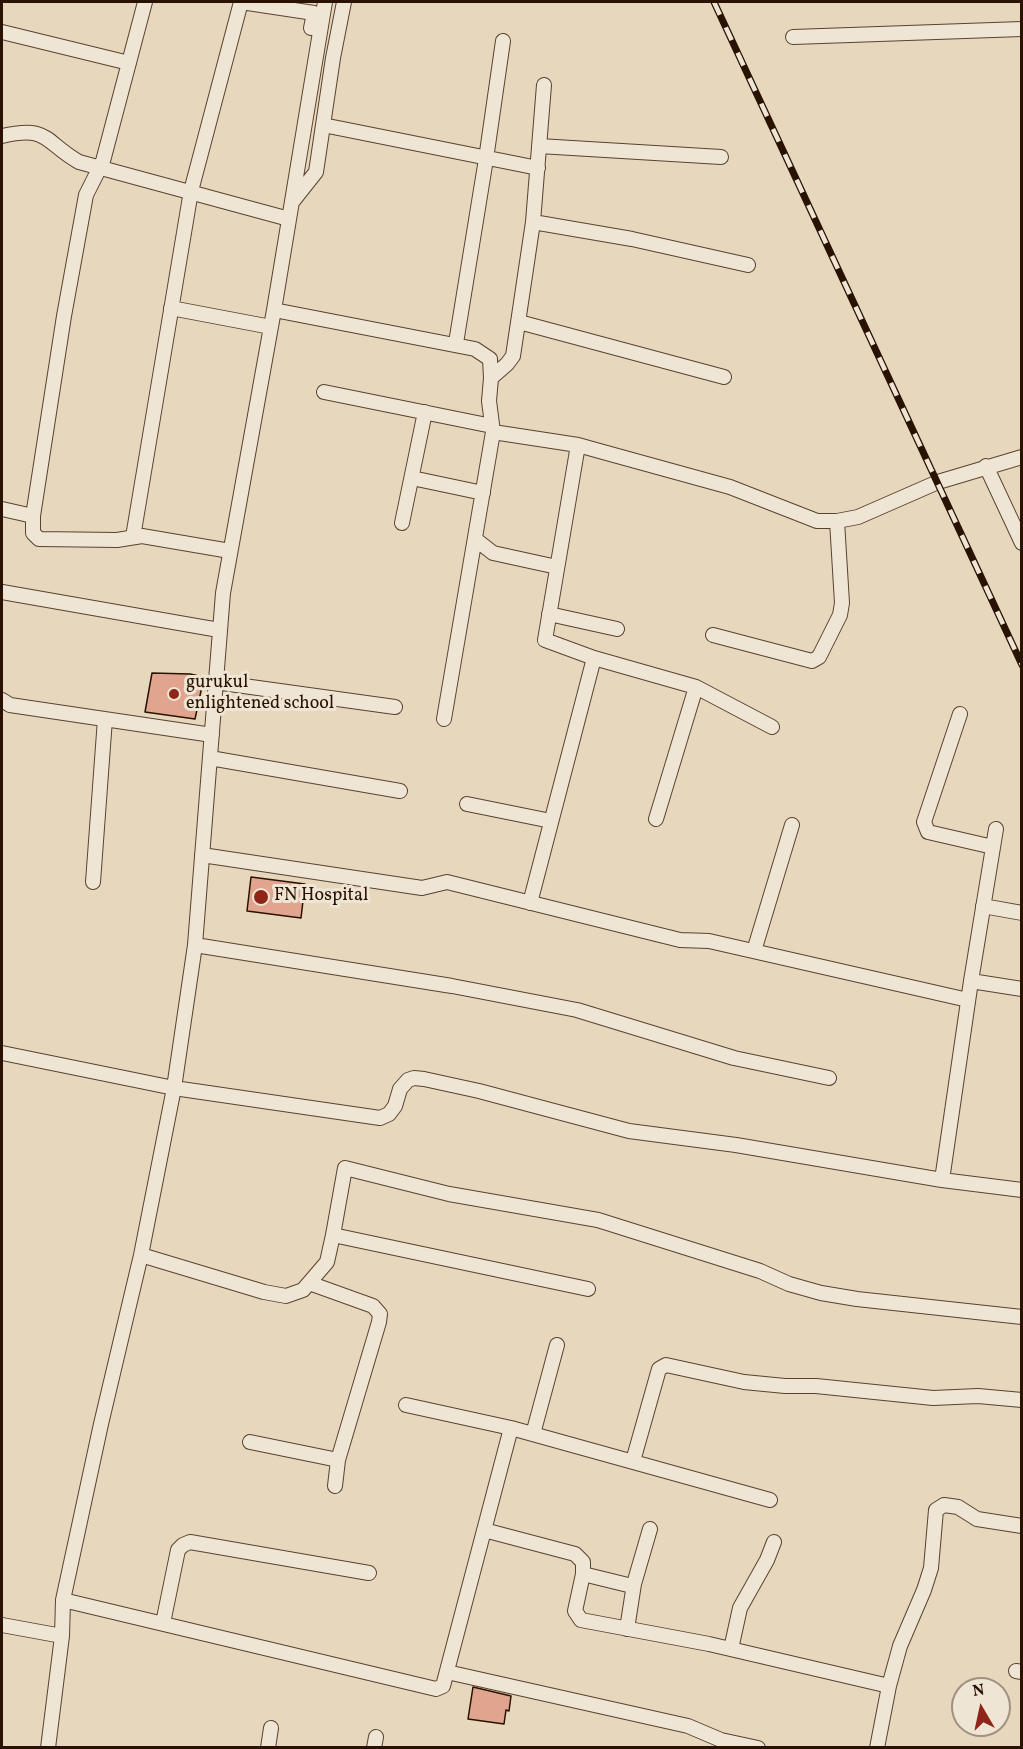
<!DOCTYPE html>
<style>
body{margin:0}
#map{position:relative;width:1023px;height:1749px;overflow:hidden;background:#e7d7bd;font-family:Vollkorn,serif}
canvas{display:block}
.frame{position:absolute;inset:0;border:3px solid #291200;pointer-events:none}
.north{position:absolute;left:951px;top:1677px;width:60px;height:60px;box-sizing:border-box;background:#efe5d4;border:2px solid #a0917f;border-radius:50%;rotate:351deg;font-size:16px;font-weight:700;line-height:24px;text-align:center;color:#291200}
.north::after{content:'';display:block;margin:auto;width:21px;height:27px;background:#8f2418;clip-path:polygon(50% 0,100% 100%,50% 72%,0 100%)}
</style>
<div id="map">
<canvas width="1023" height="1749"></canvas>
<div class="frame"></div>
<div class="north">N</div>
</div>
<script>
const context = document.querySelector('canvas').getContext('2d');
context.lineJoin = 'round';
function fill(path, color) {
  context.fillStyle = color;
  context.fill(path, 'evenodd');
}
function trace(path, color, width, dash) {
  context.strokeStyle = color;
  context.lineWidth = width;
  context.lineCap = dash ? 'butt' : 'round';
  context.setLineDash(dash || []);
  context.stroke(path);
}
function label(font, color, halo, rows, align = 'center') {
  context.font = font + ' Vollkorn,serif';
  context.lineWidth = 6;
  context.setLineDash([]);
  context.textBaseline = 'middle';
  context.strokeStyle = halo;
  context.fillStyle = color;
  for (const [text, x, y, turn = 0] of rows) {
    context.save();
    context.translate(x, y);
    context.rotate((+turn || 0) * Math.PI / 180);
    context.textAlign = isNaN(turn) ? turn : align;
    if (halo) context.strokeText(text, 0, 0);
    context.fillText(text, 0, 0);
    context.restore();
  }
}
const building = new Path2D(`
 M152,673L190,674L204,677L195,719L145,712Z
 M251,877L305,884L301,918L247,911Z
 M473,1687L511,1696L509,1711L506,1710L504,1724L468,1719Z`);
fill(building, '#e1a58f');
trace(building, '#291200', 1.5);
const minor = new Path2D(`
 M145,2L103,161L86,195L64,316L33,516V533L39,539L117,540L142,536L230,551
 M2,32L129,63
 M793,37L1022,29
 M323,125L538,168
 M2,136C49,125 44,142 79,162L289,219
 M539,146L721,157
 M293,201L316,172L333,58L344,2
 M533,222L632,239L748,265
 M171,308L271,327
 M274,310L475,349L490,359L491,378L489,401L493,432L578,445L603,452L730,487L817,521H837L858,517L938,482L1022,457
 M519,322L724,377
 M456,343L486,159L503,41
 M491,378L507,364L513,356L533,222L544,85
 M324,392L492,426
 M578,445L545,640L594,658
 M986,466L1022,543
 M412,478L483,493
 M2,509L33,516
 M402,523L425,412
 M133,537L191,191L241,2L314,13L311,28
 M475,539L493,553L557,567
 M2,592L219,630
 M549,614L617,629
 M713,635L812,661L819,657L840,615L842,603L837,521
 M215,682L395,707
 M2,700L10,705L212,735
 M960,714L924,822L928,832L993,847
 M444,719L493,432
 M210,758L400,791
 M467,804L551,821
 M656,819L696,687
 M202,855L422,888L447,882L680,940L709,941L968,1000
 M93,882L105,719
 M530,903L594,658L696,687L772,727
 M983,906L1022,913
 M195,945L452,986L577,1010L734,1058L829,1078
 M754,951L792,825
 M971,981L1022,989
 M2,1053L174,1088L380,1118L389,1114L395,1106L400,1089L408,1080L414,1078L424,1079L479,1091L629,1131L736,1145L942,1180L1022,1190
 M942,1180L971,981L996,829
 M333,1235L345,1168L449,1194L598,1220L760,1271L789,1284L821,1293L857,1299L1022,1317
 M141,1255L264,1292L286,1296L303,1290L327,1262L333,1235L588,1289
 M309,1283L373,1306L380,1314L379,1322L338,1460L335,1486
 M406,1405L511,1428
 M533,1434L557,1345
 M250,1442L338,1460
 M633,1461L659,1369L666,1365L744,1382L785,1386H816L933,1398L978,1396L1022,1400
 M484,1530L575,1554L583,1562V1574L575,1611L581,1620L709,1644L889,1686
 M583,1574L632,1586L634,1584L650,1529
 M63,1600L436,1689L443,1686L511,1428L770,1500
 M163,1623L178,1550L183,1545L190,1542L369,1573
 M2,1625L62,1636
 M627,1629L634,1584
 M731,1649L740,1608L767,1560L774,1542
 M1016,1671L1022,1672
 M447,1672L688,1726L721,1740L758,1748
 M48,1748L62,1636L63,1600L101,1424L141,1255L174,1088L195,945L223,593L274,310L325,2
 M268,1748L271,1728
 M374,1748L376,1737
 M877,1748L889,1686L900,1646L924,1590L931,1568L936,1510L944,1505L958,1507L977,1519L1022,1526`);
trace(minor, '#58432f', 16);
trace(minor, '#efe5d4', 14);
const rail = new Path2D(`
 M714,2L1022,665`);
trace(rail, '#291200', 7);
trace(rail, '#efe5d4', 4.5, [14]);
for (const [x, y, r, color] of [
 [174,694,6,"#8f2418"],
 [261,897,8,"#8f2418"]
]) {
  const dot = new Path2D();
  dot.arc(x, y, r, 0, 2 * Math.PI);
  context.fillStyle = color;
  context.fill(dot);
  trace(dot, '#efe5d4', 2);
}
label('18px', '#291200', '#efe5d4', [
 ["gurukul",186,684],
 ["enlightened school",186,705],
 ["FN Hospital",274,897]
], 'left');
</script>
